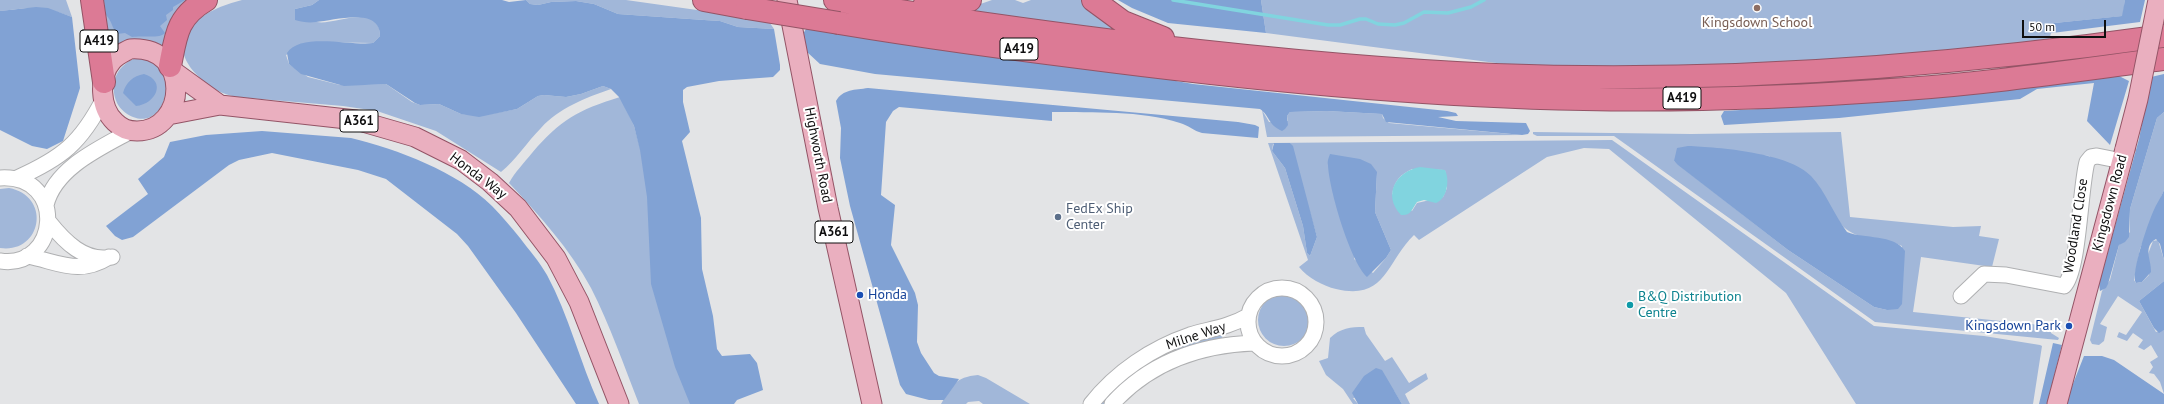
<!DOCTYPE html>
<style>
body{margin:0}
#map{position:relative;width:2164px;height:404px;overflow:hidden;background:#e3e4e6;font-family:"PT Sans",sans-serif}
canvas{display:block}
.scale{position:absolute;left:2022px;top:20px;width:84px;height:18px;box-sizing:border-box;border:2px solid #0e0e0f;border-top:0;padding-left:5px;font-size:12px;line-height:14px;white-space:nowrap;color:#0e0e0f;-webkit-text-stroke:3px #fff;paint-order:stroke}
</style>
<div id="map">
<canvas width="2164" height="404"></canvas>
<div class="scale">50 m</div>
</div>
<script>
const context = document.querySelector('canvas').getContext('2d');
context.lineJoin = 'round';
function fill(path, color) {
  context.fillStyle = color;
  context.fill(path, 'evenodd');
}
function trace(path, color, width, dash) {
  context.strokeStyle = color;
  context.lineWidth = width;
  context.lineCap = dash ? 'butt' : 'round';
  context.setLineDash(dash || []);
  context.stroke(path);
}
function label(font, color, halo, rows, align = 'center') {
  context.font = font + ' "PT Sans",sans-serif';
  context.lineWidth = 4;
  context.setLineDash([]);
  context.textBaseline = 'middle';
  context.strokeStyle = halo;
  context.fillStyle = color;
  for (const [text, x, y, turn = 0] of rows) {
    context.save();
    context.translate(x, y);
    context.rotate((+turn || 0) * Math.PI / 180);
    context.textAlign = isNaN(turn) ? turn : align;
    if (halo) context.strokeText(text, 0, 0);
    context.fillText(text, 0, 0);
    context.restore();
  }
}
fill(new Path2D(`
 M0,0H66L72,17C40,5 33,7 0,11Z
 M100,0H193L164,47L152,42L111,57Z
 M242,0H319L312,5L295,9C302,13 310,20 317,22C333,26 380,1 380,36L373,43L314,42L286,55L289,64L308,77L340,85L386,84L412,102L420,105L439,104L461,114L485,115L517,109L538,96L544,95L566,97L581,94L603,86L611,89C585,98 559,108 541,128C527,142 516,160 501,172L436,131L377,111L343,106L237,97C221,94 208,87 197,75C159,35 205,9 242,0Z
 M526,0H626L704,11L770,23L774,29L738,27L720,21L704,20L618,14L594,4L576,1L551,2L538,5L530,4Z
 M992,0H1015L1023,3L1031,0H1082L1095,13L1131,33L970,11L969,8Z
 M1261,0H2125L2123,16L2045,24L2044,34L2051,33L2048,45L1840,64L1547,68L1504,64L1266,33Z
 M138,57C141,57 147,57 150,59C179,71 166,130 133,117C127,115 120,109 117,103C108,82 118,64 138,57Z
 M620,97L634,126L711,404H639C624,366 610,325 591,288C570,249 539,215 509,183C515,172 524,163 532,153C560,120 578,110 620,97Z
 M1262,110L1269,122L1288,121L1287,116L1290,112L1327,111L1382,114L1383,118L1389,123L1522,135L1267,137Z
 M2164,112V190L2140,249L2134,280L2136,283L2142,282L2149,275L2148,254L2153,241L2158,240L2164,260V281L2139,301L2156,332L2164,330V394L2160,382L2154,374L2149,373L2153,367L2150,362L2158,357L2151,345L2144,350L2138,347L2143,340L2133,333L2127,341L2117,337L2119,332L2126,335L2142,312L2118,296L2100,324L2107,327L2104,341L2099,345L2092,344L2090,340L2102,291L2110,280L2119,245L2130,232V209L2157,118Z
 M1533,132L1691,134L1841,132L1850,217L1953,227L1981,226L1979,236L1999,239L1992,267L1921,257L1913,312L2050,326L2051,333L2059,338L2058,340L1875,322L1614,136H1537L1533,134ZM1698,147L1769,156L1840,223C1856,243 1880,235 1902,246L1887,310L1874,307L1788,250L1674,161Z
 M1612,140L1874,326L1984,336L2040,345L2042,346L2033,404H1856L1786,293L1609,149L1584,148L1547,157L1419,240L1414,235C1386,262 1386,301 1336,289C1323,286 1308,278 1299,267L1308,260L1268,143ZM1290,143L1317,237L1310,256L1307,253L1303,226L1285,168L1272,151L1273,144ZM1412,169L1445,170L1447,188L1443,197L1417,203L1412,211L1392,194C1395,180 1400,175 1412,169ZM1377,172L1375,212L1391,250L1386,258L1373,273L1354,259Z
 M9,188C52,196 42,254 0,248V189Z
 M1258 320a26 26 0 1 1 52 0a26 26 0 1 1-52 0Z
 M1364,327L1366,334L1385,361L1392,357L1409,383L1426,373L1428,379L1405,394L1410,404H1402L1394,391L1353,398L1358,404H1353L1343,389L1326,375L1319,361L1328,358L1330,338C1340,328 1351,327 1364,327Z
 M1223,334L1222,338L1204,342L1112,396L1104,404H1100C1126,378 1154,354 1190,342C1200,338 1212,337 1223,334Z
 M978,375L986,378L1030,404H983L979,401L968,402L966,404H941C952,386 955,377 978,375Z`), '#a1b7d9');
fill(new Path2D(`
 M104,0H185L173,7V10L166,15L167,20L160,26L165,33C160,39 142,35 132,37L125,33L117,34C112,28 112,21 106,15Z
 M319,0H502L509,2L526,0L530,4L538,5L551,2L576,1L594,4L618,14L704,20L720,21L738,27L774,29L780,65V70L773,77L719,81L687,87L683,90V102L690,132L682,141L701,218L702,269L713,316L717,349L722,356L750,354L757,363L763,390L737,400L734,404H690L675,367L651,284L647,197L640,150L634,126L619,97L611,89L603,86L581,94L566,97L544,95L538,96L517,109L479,117L461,114L439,104L420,105L415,103L386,84L344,86L301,74L289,64L287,53C300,32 351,46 373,43L380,36C380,6 334,21 316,22C309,23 302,22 295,20V9L312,5Z
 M1118,0H1261L1266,33L1168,23L1132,8Z
 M2125,0H2145L2140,22L2044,34L2045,24L2122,16Z
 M36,7L48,8L72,17L80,88L63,141L47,149L32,146L0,130V11Z
 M806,29H817L1159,73L1176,81L1193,84L1447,111L1456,113L1458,116L1438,117L1456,121L1526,123L1530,131L1528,134L1522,135L1386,122L1382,114L1327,111L1290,112L1287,116L1288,125L1285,129L1282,131C1268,125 1270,116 1260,109L875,74L820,64L807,52L803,34Z
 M144,74C167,81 156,104 136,106L123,93C126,82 133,76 144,74Z
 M2115,74L2129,81L2110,145L2087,121L2094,83L2037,89L2020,99L1839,118L1724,125L1721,116L1724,111L1842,104Z
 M2164,74V112L2157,118L2130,209L2129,237L2125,242L2119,245L2108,284L2106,288L2100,291L2099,284L2139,139L2151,77Z
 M868,88L1238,122L1255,125L1259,127L1258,138L1202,133C1194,131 1188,125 1180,123C1140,110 1094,113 1052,112V121L899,107L893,111L886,122L881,195L895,205L891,245L915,293L918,305L917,342L921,353L934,373L939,376L959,379L944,400H929L906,394L900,385L850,206L840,158L841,128L836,101C843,89 855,90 868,88Z
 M262,131L351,138C397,149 458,172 492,206C502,216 511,227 520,238C529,250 539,261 547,275C569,316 580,362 599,404H576L516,313L468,246L457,234L386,179L358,170L272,153L239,160L229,165L133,237L122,240L115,236L106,226L148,194L138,179L164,157L170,142L206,135Z
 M1274,143H1290L1293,146L1317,237L1310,256L1307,253L1303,226L1285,168L1272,151Z
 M1688,146C1718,147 1790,153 1811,176C1826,192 1834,215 1847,232C1864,239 1894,234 1905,251L1902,304L1898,309L1887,310L1874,307L1788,250L1678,165L1674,161L1677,148Z
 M1330,154L1360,159L1371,164L1377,172L1375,212L1391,250L1386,258L1367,277C1350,261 1329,189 1328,165C1327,161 1329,157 1330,154Z
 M2164,190V260L2160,244L2156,239C2142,247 2152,261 2151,272L2142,282L2136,283C2130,275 2148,223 2153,212C2156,204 2161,198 2164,190Z
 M2164,281V330L2159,333L2154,328L2139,301Z
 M2053,343L2062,345L2047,404H2039Z
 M2084,356H2102L2114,360L2164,394V404H2065Z
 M1376,368L1382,370L1402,404H1358L1352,393L1364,376Z`), '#81a2d4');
fill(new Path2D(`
 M1420,167L1445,170C1450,180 1447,199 1436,203L1424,200L1417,202C1412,209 1411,216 1401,215C1382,195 1396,171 1420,167Z`), '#81d4df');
trace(new Path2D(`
 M1173,0L1328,25H1340L1360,19H1366L1378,24L1395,25L1404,23L1424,12L1448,13L1471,7L1484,0`), '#81d4df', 3.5);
const minor = new Path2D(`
 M0,178C68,174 59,270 0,261
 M17,178C62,158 81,143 104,98
 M46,205C55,168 100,148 131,131
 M49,222C64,241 85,263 112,257
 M27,256C59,262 78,276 109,257
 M1248 322a34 34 0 1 1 68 0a34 34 0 1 1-68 0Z
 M1961,296L1984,274L2006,275L2064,286C2079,272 2080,187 2087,162L2091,157L2097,156L2122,161
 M1091,404C1116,372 1152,348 1190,335C1210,329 1229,327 1248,316
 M1112,404C1150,362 1199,345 1254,343`);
const major = new Path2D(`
 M787,0L828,208L872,404
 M130,49C193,45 187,131 137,131C128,131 122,129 115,122C100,108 98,77 112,61C117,55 123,53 130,49Z
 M173,71L220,105
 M168,115L220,105L356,120L415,137L461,160L490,182L518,208L556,258L579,302L619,404
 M2057,404L2125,149`);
const highway = new Path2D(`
 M92,0L104,82
 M704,0L747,8
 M835,0C941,19 1048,33 1154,46C1267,59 1381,70 1495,75C1719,84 1942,67 2164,36
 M1093,0L1123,22L1163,38
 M924,6H939L970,0
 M839,23C929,38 1019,50 1110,61C1268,81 1425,96 1584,99C1690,101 1798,97 1905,89C1992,83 2078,70 2164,59
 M170,66C176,35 177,17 206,0`);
trace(minor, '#afb0b2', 17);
trace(major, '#945466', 21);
trace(highway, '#945466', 24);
trace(minor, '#fff', 15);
trace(major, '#eaafbf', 19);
trace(highway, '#dc7a95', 22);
const majorBridge = new Path2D(`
 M2125,149L2138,99L2158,0`);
const highwayBridge = new Path2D(`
 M747,8L839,23`);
trace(majorBridge, '#945466', 21, []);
trace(highwayBridge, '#945466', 24, []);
trace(majorBridge, '#eaafbf', 19);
trace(highwayBridge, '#dc7a95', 22);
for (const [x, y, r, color] of [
 [1757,8,4,"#8d6e63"],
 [1058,217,4,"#5c6f8a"],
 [860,295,4,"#1a4fb4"],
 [1630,305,4,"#0f9aa8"],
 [2069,326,4,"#1a4fb4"]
]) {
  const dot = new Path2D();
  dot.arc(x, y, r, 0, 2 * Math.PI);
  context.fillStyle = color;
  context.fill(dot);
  trace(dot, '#fff', 1.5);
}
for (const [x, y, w] of [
 [99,41,38],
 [1019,49,38],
 [1682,98,38],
 [359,121,38],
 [834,232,38]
]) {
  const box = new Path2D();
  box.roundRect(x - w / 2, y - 11, w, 22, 3);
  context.fillStyle = '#fff';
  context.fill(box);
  trace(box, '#0e0e0f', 1);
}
label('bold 13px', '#0e0e0f', null, [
 ["A419",99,41],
 ["A419",1019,49],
 ["A419",1682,98],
 ["A361",359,121],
 ["A361",834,232]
]);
label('14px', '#785e54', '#fff', [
 ["Kingsdown School",1757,23]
]);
label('14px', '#0e0e0f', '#fff', [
 ["Highworth Road",818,155,79],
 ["Honda Way",478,176,37],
 ["Kingsdown Road",2110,203,-75],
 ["Woodland Close",2076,226,-81],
 ["Milne Way",1196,336,-18]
]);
label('14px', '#4e5e75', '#fff', [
 ["FedEx Ship",1066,209],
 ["Center",1066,225]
], 'left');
label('14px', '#164399', '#fff', [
 ["Honda",868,295],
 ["Kingsdown Park",2061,326,"right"]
], 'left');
label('14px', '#0d838f', '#fff', [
 ["B&Q Distribution",1638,297],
 ["Centre",1638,313]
], 'left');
</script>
